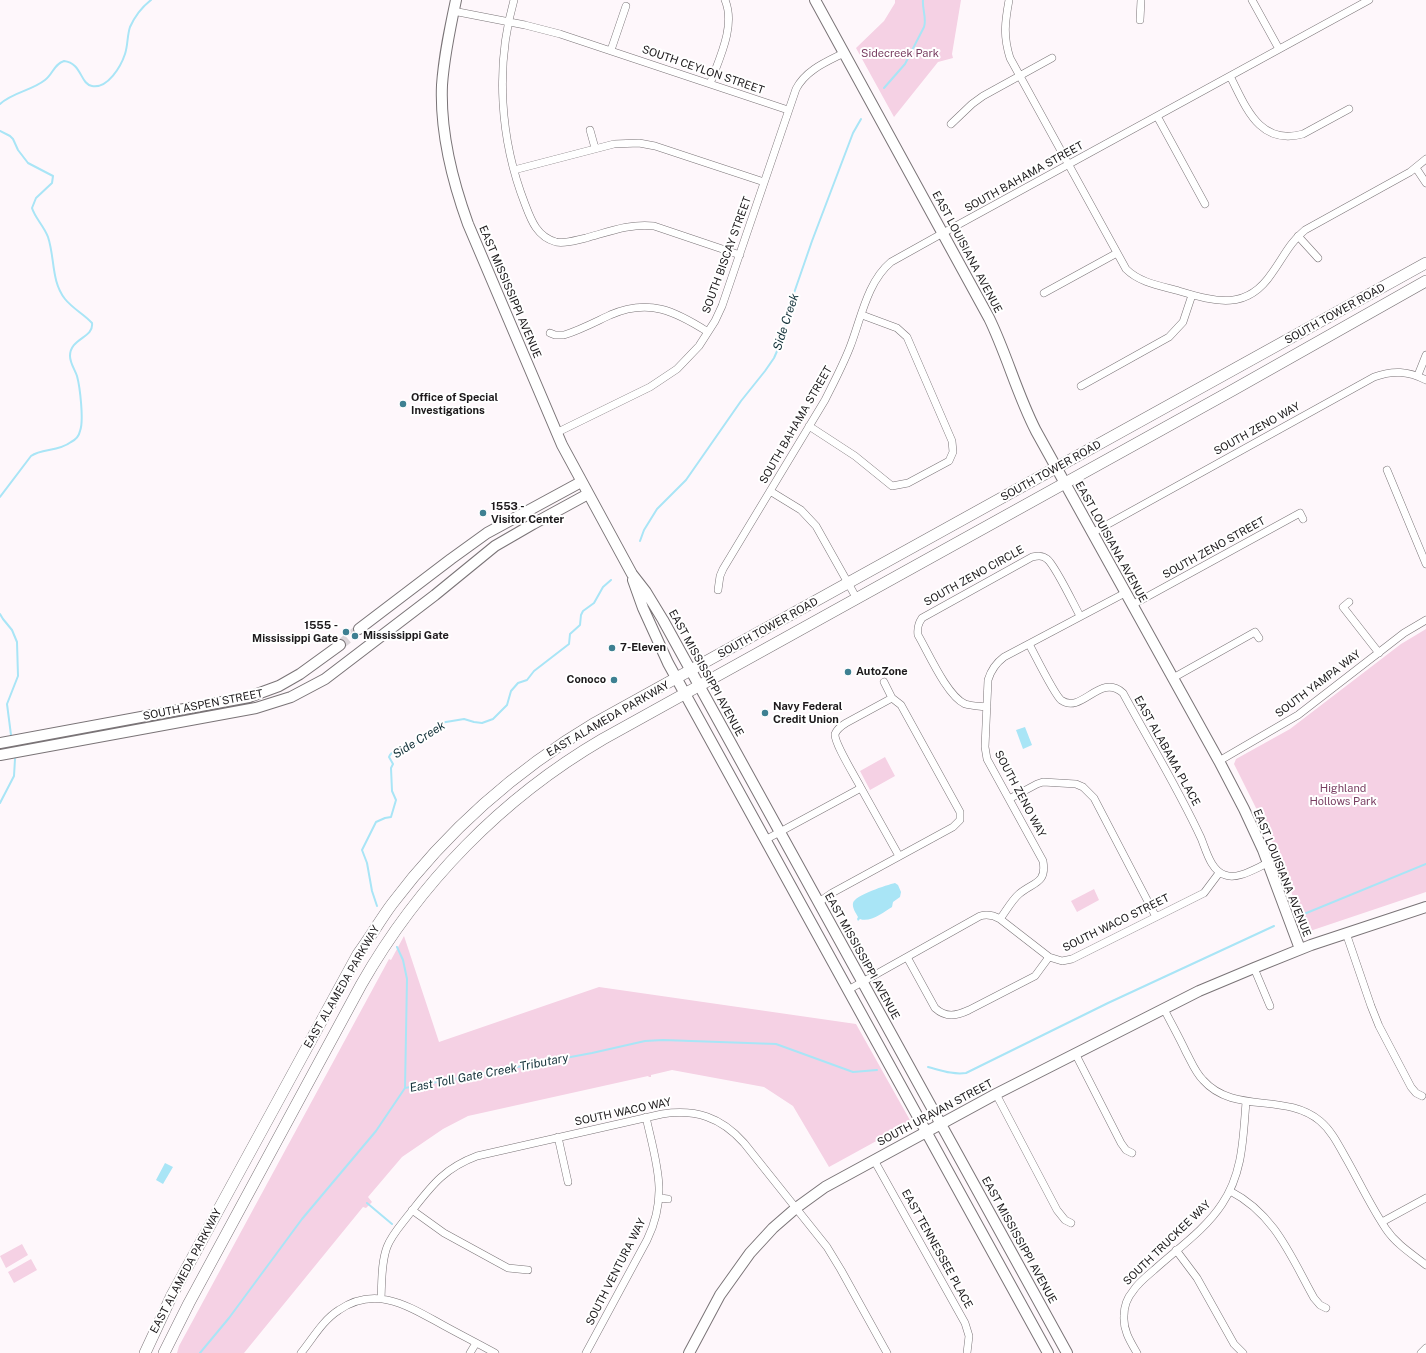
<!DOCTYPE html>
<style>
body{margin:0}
canvas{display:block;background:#fef7fb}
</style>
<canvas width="1426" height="1353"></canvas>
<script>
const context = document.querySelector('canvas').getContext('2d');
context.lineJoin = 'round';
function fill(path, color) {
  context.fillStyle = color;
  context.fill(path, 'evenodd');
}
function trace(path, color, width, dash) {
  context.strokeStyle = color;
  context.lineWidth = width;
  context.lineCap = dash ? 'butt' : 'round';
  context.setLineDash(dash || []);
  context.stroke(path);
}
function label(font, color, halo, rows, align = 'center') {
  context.font = font + ' "Public Sans",sans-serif';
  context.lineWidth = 4;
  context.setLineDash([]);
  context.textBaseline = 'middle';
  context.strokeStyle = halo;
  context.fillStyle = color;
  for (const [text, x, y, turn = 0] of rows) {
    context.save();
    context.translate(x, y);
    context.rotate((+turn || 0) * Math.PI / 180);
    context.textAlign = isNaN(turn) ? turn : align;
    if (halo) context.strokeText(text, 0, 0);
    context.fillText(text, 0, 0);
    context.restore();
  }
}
fill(new Path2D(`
 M895,0H961L952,54L953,58L938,62L894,117L856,48L884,21L895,3Z
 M1426,629V892L1310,931L1305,928L1269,834L1234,764L1236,759L1290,729L1401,644Z
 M885,757L895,776L870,790L860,771Z
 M1094,889L1099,900L1077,912L1071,901Z
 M404,936L439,1042L599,987L856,1024L911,1122L829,1167L793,1106L764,1087L672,1070L651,1075V1077H649L648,1076L468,1116L443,1129L402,1157L368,1197L372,1202L366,1208L363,1207L244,1353H177L179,1346L389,959L391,960Z
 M22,1244L28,1255L6,1268L0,1256Z
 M31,1259L37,1270L14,1283L8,1272Z`), '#f5d1e4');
fill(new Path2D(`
 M1025,727L1032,745L1023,749L1016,730Z
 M895,883L898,885L901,892L900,897L893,902L892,907C884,912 870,923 860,919L858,921L857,919L858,917C856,913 852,908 853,903C855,895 887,885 895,883Z
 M165,1163L173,1167L163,1184L156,1180Z`), '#a9e5f6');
trace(new Path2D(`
 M884,88L905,64L924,27C927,19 922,9 923,0
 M0,104C13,92 31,91 45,80C53,74 54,64 64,61C82,63 80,84 92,86C108,89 121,66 125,54C128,45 127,36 130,27C135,16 142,7 151,0
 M0,131L10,136L13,139L18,150L28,163L53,176L52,183L36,198L32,208C35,218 44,226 48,237C55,258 51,281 65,299C73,309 84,314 92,323C94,338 70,338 70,356C70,363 75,370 77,376C80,387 84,421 80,431C79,436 75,440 71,442C58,452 42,448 31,456L0,497
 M640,541L644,530L657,509L686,480L741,401L765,371L774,358L781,342L794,293L812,241L853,133L861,119
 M0,614L3,619L12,630L17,642L18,676L7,704L11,735
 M0,803L14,776L15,759
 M377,906L372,891L367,863L362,850L376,822L385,818L391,817L396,800L392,791L391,768L393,764L389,757C391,751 398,750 404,752L412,745L428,737L432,730L440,723L464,719L474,722L482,723L493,719L507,705L511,691L518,683L527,680L534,671L569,644L570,634L580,625L581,615L583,611L594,603L603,587L611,580
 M1304,914L1426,864
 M397,947L403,960L407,979L405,1088
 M928,1067C940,1070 953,1075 966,1073L1108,1003L1274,926
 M367,1203L392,1224
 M200,1353L229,1318L302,1219L376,1131L405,1088L592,1053L645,1041L663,1040L776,1044L853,1072L877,1070`), '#a9e5f6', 2);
trace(new Path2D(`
 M340,645L359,629`), '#dcd6da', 10, [10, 5]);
const street = new Path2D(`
 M514,0C495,66 500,140 525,204C531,220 537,237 556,242C566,244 576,240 586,238C608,232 631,223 654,226L740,255
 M1009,0C1005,22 1003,36 1010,58L1126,269C1140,283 1161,286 1179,291C1216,302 1247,311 1272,273C1283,258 1290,242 1305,230L1410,172L1426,159
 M1252,0L1279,49
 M453,11L525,25L560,34L788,110
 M1140,20L1141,0
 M611,50L626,6
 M1230,76C1246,107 1259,146 1303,134L1349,109
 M710,84C719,59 736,26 725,0
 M1157,116L1205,204
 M951,124L972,104L983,96L1052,58
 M590,130L595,148
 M1416,168L1426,183
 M514,170L614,144L639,143L655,146L764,182
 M1298,236L1318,258
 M1044,293L1117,253
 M550,333L555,335H564C580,330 595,322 610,315C649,298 675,311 708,332
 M1418,375L1426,355
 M1081,386L1169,337L1183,322L1192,295
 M809,426L855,456L892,486L908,483L949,461L953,452L952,441L907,337L897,328L862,315
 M556,433L650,387L677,369L699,346L715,321L722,306L796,89C806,70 826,62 844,53
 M1387,470L1426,564
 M770,491L801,510L816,526L857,599
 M1092,533L1374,377C1393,370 1408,371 1426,380
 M718,590L720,576L723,569L825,400C834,382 843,365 850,347C861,319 867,282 891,262L943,233L1369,0
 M1349,602L1343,607L1379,653
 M1132,605L1300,513L1303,519
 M1029,644C1035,655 1054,694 1061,700C1082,715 1100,672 1123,693C1149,741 1178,788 1201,838C1206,850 1211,871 1225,875C1238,880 1256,868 1268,863
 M1173,678L1255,632L1259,638
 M987,707C979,706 972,706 965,704C947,696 928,652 918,635C917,628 918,624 922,618L1032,557C1037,556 1042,555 1047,559C1055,565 1074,605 1080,616
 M1219,761L1298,715L1404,633L1426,620
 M861,788L899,856
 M1009,799L1037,784L1043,782L1076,784L1083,787L1094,798L1156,917
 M765,840L861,788C856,778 834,743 835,734C837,729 841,726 846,723L892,698L884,682
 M819,902L832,893L953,827L960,820V812L901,705L892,698
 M1000,919C1006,911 1012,900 1019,894C1033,882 1047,884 1043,861L987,759L985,747L988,680C991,670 996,663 1004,657L1125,593
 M1346,933L1371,1006L1379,1026L1411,1087L1416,1093L1422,1096
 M907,957L935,1008C946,1018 956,1016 969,1010L1035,976L1049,957
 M1254,968L1270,1006
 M848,990L980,916C987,914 993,915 1000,919L1049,957L1062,961L1072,959L1204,893L1219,873
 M1164,1009C1171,1023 1179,1037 1186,1052C1191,1061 1195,1072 1203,1080C1234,1115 1285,1092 1320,1121C1332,1131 1339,1146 1347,1160C1360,1183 1371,1207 1386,1229C1396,1244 1412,1254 1426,1265
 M1075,1053L1121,1143L1126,1150L1132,1153
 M996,1094L1057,1210L1065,1220L1071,1223
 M558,1137L568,1182
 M874,1160L965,1323L969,1336L967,1353
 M1230,1191C1275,1214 1291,1257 1314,1298L1320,1305L1326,1308
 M660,1198L668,1199
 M412,1210L444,1233L508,1268L528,1270
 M1382,1222L1426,1198
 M1176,1250L1197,1278L1234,1344L1243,1353
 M381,1298C382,1282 381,1263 387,1247C391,1236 400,1226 407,1217C430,1188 442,1169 477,1156L662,1114C696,1109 721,1117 744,1143L827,1247L841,1270L887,1353
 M301,1353C313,1338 323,1320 339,1310C376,1285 408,1306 441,1324C459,1334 477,1343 495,1353
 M470,1353L476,1343
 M586,1353L647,1240C669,1195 656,1163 646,1117
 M1137,1353C1130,1341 1123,1330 1124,1316C1124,1307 1127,1298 1133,1291C1138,1283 1147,1276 1154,1270C1177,1249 1205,1230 1222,1204C1243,1173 1243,1138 1246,1102
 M1421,1353L1426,1348`);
const secondary = new Path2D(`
 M456,0C450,28 444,56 442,85C440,132 452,180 468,224L562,445L632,574L646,592L663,620L1067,1353
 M815,0L989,318C1007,355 1017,394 1036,431L1219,761L1244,809L1263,850L1300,949
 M633,580L643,608L668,663L1048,1353
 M359,629L451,559L487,533L581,482
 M0,743L249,697L279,686L300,674L340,645
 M0,755L256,708L291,697L325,679L435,595L495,546L533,524L588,494
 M689,1353L720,1295L750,1253L773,1228L796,1208L825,1187L996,1094L1199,991L1254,968L1311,945L1426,907`);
const primary = new Path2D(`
 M145,1353L172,1295L358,954C370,938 380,920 392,904C447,831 516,770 595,723L1426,263
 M164,1353L189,1303L361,985C419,883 502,798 603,739L1233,390L1426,281`);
trace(street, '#7a7477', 8);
trace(secondary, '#7a7477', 12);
trace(primary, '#7a7477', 12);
trace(street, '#fff', 7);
trace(secondary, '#fff', 10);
trace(primary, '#fff', 11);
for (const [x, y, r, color] of [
 [403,404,4,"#3e8092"],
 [483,513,4,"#3e8092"],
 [346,632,4,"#3e8092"],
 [355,636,4,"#3e8092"],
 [612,648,4,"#3e8092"],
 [848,672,4,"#3e8092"],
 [614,680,4,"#3e8092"],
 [765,713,4,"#3e8092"]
]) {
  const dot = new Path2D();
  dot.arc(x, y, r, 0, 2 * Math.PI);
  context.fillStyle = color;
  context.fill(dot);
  trace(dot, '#fff', 1.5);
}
label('11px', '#783d61', '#fff', [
 ["Sidecreek Park",900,54],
 ["Highland",1343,789],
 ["Hollows Park",1343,802]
]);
label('11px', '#1d1a1c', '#fff', [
 ["SOUTH CEYLON STREET",703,70,19],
 ["SOUTH BAHAMA STREET",1024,177,-29],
 ["EAST LOUISIANA AVENUE",967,252,62],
 ["SOUTH BISCAY STREET",727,255,-70],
 ["EAST MISSISSIPPI AVENUE",510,292,67],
 ["SOUTH TOWER ROAD",1335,314,-29],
 ["SOUTH BAHAMA STREET",796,425,-60],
 ["SOUTH ZENO WAY",1257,429,-29],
 ["SOUTH TOWER ROAD",1051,471,-29],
 ["EAST LOUISIANA AVENUE",1111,542,61],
 ["SOUTH ZENO STREET",1214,548,-29],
 ["SOUTH ZENO CIRCLE",974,576,-29],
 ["SOUTH TOWER ROAD",768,628,-29],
 ["EAST MISSISSIPPI AVENUE",706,673,61],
 ["SOUTH YAMPA WAY",1318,684,-37],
 ["SOUTH ASPEN STREET",203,705,-11],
 ["EAST ALAMEDA PARKWAY",608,719,-30],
 ["EAST ALABAMA PLACE",1167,751,61],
 ["SOUTH ZENO WAY",1020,794,62],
 ["EAST LOUISIANA AVENUE",1282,873,68],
 ["SOUTH WACO STREET",1116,923,-26],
 ["EAST MISSISSIPPI AVENUE",862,956,61],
 ["EAST ALAMEDA PARKWAY",342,987,-60],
 ["SOUTH WACO WAY",623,1112,-12],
 ["SOUTH URAVAN STREET",935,1113,-28],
 ["EAST MISSISSIPPI AVENUE",1019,1240,61],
 ["SOUTH TRUCKEE WAY",1167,1243,-44],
 ["EAST TENNESSEE PLACE",937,1249,61],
 ["EAST ALAMEDA PARKWAY",186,1271,-62],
 ["SOUTH VENTURA WAY",616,1272,-63]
]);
label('bold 11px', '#1d1a1c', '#fff', [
 ["Office of Special",411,398],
 ["Investigations",411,411],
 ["1553 -",491,507],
 ["Visitor Center",491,520],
 ["1555 -",338,626,"right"],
 ["Mississippi Gate",338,639,"right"],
 ["Mississippi Gate",363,636],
 ["7-Eleven",620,648],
 ["AutoZone",856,672],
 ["Conoco",606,680,"right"],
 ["Navy Federal",773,707],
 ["Credit Union",773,720]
], 'left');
label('italic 12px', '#14323a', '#fff', [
 ["Side Creek",786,322,-72],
 ["Side Creek",419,740,-32],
 ["East Toll Gate Creek Tributary",489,1073,-11]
]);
</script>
